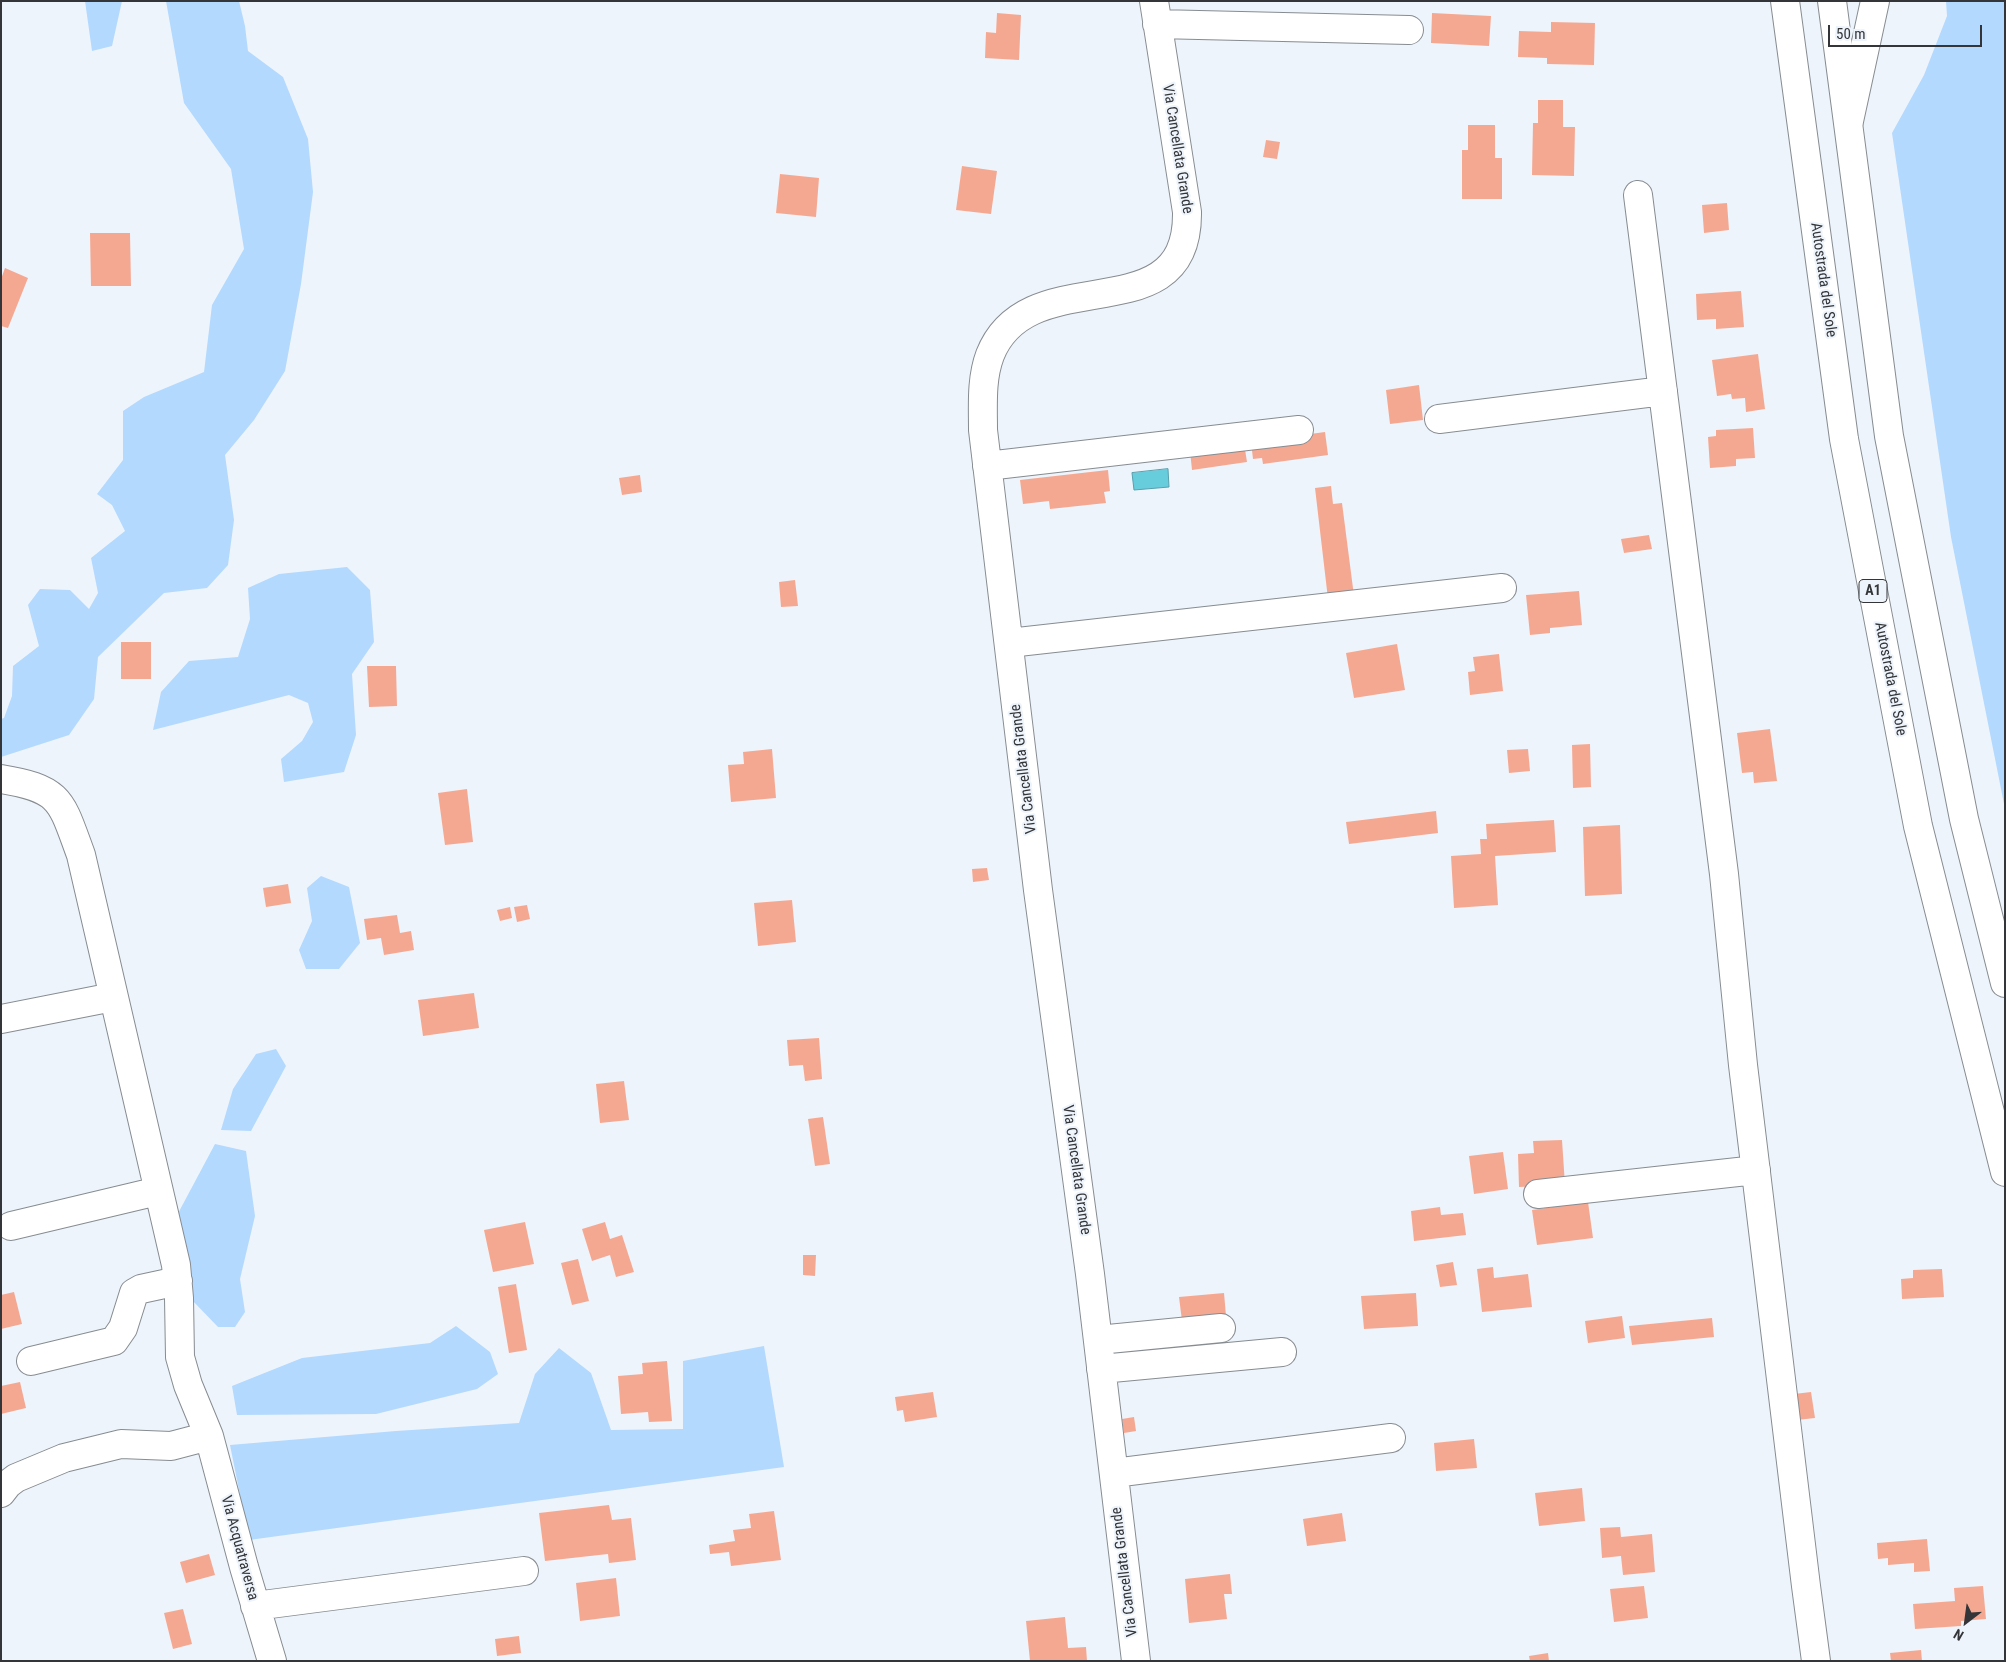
<!DOCTYPE html>
<style>
body{margin:0}
#map{position:relative;width:2006px;height:1662px;overflow:hidden;background:#eef4fb;font-family:"Roboto Condensed",sans-serif}
canvas{display:block}
.frame{position:absolute;inset:0;border:2px solid #333538;pointer-events:none}
.north{position:absolute;left:1941px;top:1597px;width:50px;height:50px;-webkit-text-stroke:4px #eef4fb;paint-order:stroke;rotate:210deg;font-size:14px;font-weight:700;line-height:20px;text-align:center;color:#333538}
.north::after{content:'';display:block;margin:auto;width:18px;height:22px;background:#333538;clip-path:polygon(50% 0,100% 100%,50% 72%,0 100%)}
.scale{position:absolute;left:1828px;top:25px;width:154px;height:22px;box-sizing:border-box;border:2px solid #333538;border-top:0;padding-left:6px;font-size:15px;line-height:18px;white-space:nowrap;color:#333538;-webkit-text-stroke:4px #eef4fb;paint-order:stroke}
</style>
<div id="map">
<canvas width="2006" height="1662"></canvas>
<div class="frame"></div>
<div class="north">N</div>
<div class="scale">50 m</div>
</div>
<script>
const context = document.querySelector('canvas').getContext('2d');
context.lineJoin = 'round';
function fill(path, color) {
  context.fillStyle = color;
  context.fill(path, 'evenodd');
}
function trace(path, color, width, dash) {
  context.strokeStyle = color;
  context.lineWidth = width;
  context.lineCap = dash ? 'butt' : 'round';
  context.setLineDash(dash || []);
  context.stroke(path);
}
function label(font, color, halo, rows, align = 'center') {
  context.font = font + ' "Roboto Condensed",sans-serif';
  context.lineWidth = 4;
  context.setLineDash([]);
  context.textBaseline = 'middle';
  context.strokeStyle = halo;
  context.fillStyle = color;
  for (const [text, x, y, turn = 0] of rows) {
    context.save();
    context.translate(x, y);
    context.rotate((+turn || 0) * Math.PI / 180);
    context.textAlign = isNaN(turn) ? turn : align;
    if (halo) context.strokeText(text, 0, 0);
    context.fillText(text, 0, 0);
    context.restore();
  }
}
fill(new Path2D(`
 M85,1H122L112,46L92,51Z
 M166,1H239L245,26L248,51L283,77L308,139L313,192L301,284L285,371L254,420L225,455L234,520L228,565L207,588L164,593L98,657L94,699L69,735L1,757V719L4,718L12,696L13,666L39,646L28,605L40,589L70,590L89,609L98,593L91,558L125,531L112,505L97,494L123,460V411L144,397L204,372L212,305L244,249L231,169L184,103Z
 M1946,1H2005V809L1951,537L1892,133L1924,75L1947,16Z
 M347,567L370,590L374,642L352,674L356,735L344,772L284,782L281,759L302,741L313,722L308,703L289,695L153,730L161,692L189,661L238,657L250,619L248,588L279,574Z
 M321,876L349,887L360,943L339,969H306L299,950L312,921L307,888Z
 M276,1049L286,1066L251,1131L221,1130L233,1089L256,1054Z
 M215,1144L246,1151L255,1216L240,1279L245,1312L235,1327H218L190,1298L175,1219Z
 M456,1326L490,1352L498,1374L477,1389L376,1414L237,1415L232,1386L302,1358L430,1343Z
 M764,1346L784,1467L249,1540L230,1445L396,1431L519,1423L535,1374L559,1348L591,1373L611,1430L683,1429V1361Z`), '#b3d9fe');
const water = new Path2D(`
 M1168,469L1169,487L1134,490L1132,473Z`);
fill(water, '#67cddd');
trace(water, '#579fac', 1);
fill(new Path2D(`
 M997,13L1021,15L1019,60L985,58L986,32L996,33Z
 M1432,13L1491,16L1489,46L1431,43Z
 M1551,22L1595,23L1594,65L1547,64V58L1518,57L1519,31L1551,32Z
 M1538,100H1563V127H1575L1574,176L1532,175L1533,123H1538Z
 M1468,125H1495V158H1502V199H1462V150H1468Z
 M1266,140L1280,142L1277,159L1263,157Z
 M962,166L997,171L991,214L956,210Z
 M780,174L819,178L816,217L776,213Z
 M1727,203L1729,230L1704,233L1702,205Z
 M90,233H130L131,286H91Z
 M5,268L28,278L8,328L1,326V279Z
 M1741,291L1744,327L1716,329V319L1697,320L1696,294Z
 M1758,354L1765,409L1746,412L1745,398L1732,399L1731,394L1717,396L1712,360Z
 M1419,385L1423,420L1390,424L1386,390Z
 M1753,428L1755,458L1736,459V466L1710,468L1708,437L1716,436V430Z
 M1325,432L1328,455L1263,464L1262,458L1253,459L1251,442Z
 M1244,443L1247,462L1192,470L1190,451Z
 M1108,470L1110,491L1104,492L1106,503L1050,509L1049,501L1023,504L1020,480Z
 M640,475L642,492L622,495L619,478Z
 M1331,486L1333,504L1342,503L1354,596L1328,599L1315,488Z
 M1649,535L1652,549L1624,553L1621,539Z
 M795,580L798,606L781,607L779,582Z
 M1579,591L1582,625L1550,628V633L1530,635L1526,595Z
 M121,642H151V679H121Z
 M1397,644L1405,690L1354,698L1346,653Z
 M1499,654L1503,691L1470,695L1468,672L1475,671L1473,657Z
 M367,666H396L397,706L369,707Z
 M1770,729L1777,781L1754,783L1753,772L1742,773L1737,733Z
 M1590,744L1591,787L1573,788L1572,745Z
 M772,749L776,798L731,802L728,765L744,764L743,752Z
 M1528,749L1530,771L1509,773L1507,750Z
 M467,789L473,842L445,845L438,793Z
 M1436,811L1438,833L1349,844L1346,822Z
 M1554,820L1556,852L1495,856L1498,905L1454,908L1451,856L1481,854L1480,839H1487L1486,824Z
 M1620,825L1622,894L1585,896L1583,827Z
 M987,868L989,880L973,882L972,869Z
 M288,884L291,903L266,907L263,888Z
 M792,900L796,942L758,946L754,903Z
 M527,905L530,919L517,922L514,907Z
 M510,907L512,918L500,921L497,910Z
 M397,915L400,933L411,931L414,950L384,955L381,938L367,940L364,919Z
 M474,993L479,1028L423,1036L418,1000Z
 M819,1038L822,1079L805,1081L803,1065L789,1066L787,1040Z
 M624,1081L629,1120L600,1123L596,1084Z
 M823,1117L830,1164L815,1166L808,1119Z
 M1562,1140L1565,1185L1519,1187L1518,1154L1534,1153L1533,1141Z
 M1503,1152L1508,1189L1474,1194L1469,1156Z
 M1588,1202L1593,1238L1537,1245L1532,1210Z
 M1440,1207L1441,1215L1463,1213L1466,1235L1414,1241L1411,1211Z
 M525,1222L534,1264L493,1272L484,1230Z
 M605,1222L610,1239L622,1235L634,1272L616,1277L610,1255L592,1261L582,1229Z
 M803,1255H816L815,1276L803,1275Z
 M578,1259L589,1301L572,1305L561,1263Z
 M1453,1262L1457,1285L1440,1287L1436,1265Z
 M1493,1267L1494,1278L1528,1274L1532,1307L1482,1312L1477,1269Z
 M1942,1269L1944,1297L1902,1299L1901,1279L1913,1278V1270Z
 M516,1284L527,1350L509,1353L498,1287Z
 M14,1292L22,1324L1,1329V1295Z
 M1224,1293L1226,1316L1182,1321L1179,1297Z
 M1416,1293L1418,1326L1364,1329L1361,1296Z
 M1622,1316L1625,1338L1588,1343L1585,1321Z
 M1712,1318L1714,1337L1632,1345L1629,1326Z
 M667,1361L672,1421L649,1422L648,1412L621,1414L618,1376L643,1374L642,1363Z
 M20,1382L26,1408L1,1414V1386Z
 M933,1392L937,1417L905,1422L903,1410L897,1411L895,1397Z
 M1811,1392L1815,1418L1797,1420L1794,1394Z
 M1134,1417L1136,1431L1124,1433L1122,1419Z
 M1474,1439L1477,1468L1436,1471L1434,1443Z
 M1582,1488L1585,1521L1539,1526L1535,1493Z
 M609,1505L612,1520L631,1518L636,1560L609,1563L608,1554L545,1561L539,1513Z
 M774,1511L781,1560L731,1566L729,1552L710,1554L709,1545L735,1541L733,1530L751,1528L749,1514Z
 M1342,1513L1346,1541L1307,1546L1303,1519Z
 M1620,1527L1621,1537L1652,1534L1655,1572L1623,1575L1621,1556L1602,1558L1600,1528Z
 M1927,1539L1930,1571L1914,1572V1563L1888,1565V1558L1878,1559L1877,1543Z
 M209,1554L215,1575L186,1583L180,1562Z
 M1230,1574L1232,1594H1224L1227,1619L1189,1623L1185,1579Z
 M616,1578L620,1616L580,1621L576,1583Z
 M1644,1586L1648,1618L1614,1622L1610,1589Z
 M1983,1586L1986,1619L1961,1621V1626L1915,1629L1913,1604L1955,1601L1954,1588Z
 M183,1609L192,1644L173,1649L164,1613Z
 M1065,1617L1068,1648L1086,1647L1087,1661H1030L1026,1621Z
 M519,1636L521,1653L497,1656L495,1639Z
 M1921,1650L1922,1661H1891L1890,1653Z
 M1548,1653L1549,1661H1530L1529,1656Z`), '#f5a891');
const minor = new Path2D(`
 M1157,24L1409,30
 M1849,121L1875,1
 M1638,195L1724,874L1743,1065L1806,1586L1816,1661
 M1439,419L1663,391
 M987,466L1299,430
 M1009,643L1502,588
 M1,779C62,789 61,801 81,855L176,1265L179,1298L180,1357L188,1385L209,1436L171,1446L121,1444L64,1458L16,1478L8,1484L1,1493
 M1,1019L113,997
 M1538,1194L1756,1170
 M11,1226L158,1191
 M1098,1340L1221,1328
 M31,1361L114,1341L123,1328L134,1293L141,1289L178,1281
 M1101,1369L1282,1352
 M209,1436L244,1567L272,1661
 M1114,1473L1391,1438
 M255,1606L524,1571
 M1136,1661L1090,1274L1038,890L983,430C983,405 981,379 990,355C1029,256 1189,337 1187,212L1154,1`);
const highway = new Path2D(`
 M1785,1L1844,439L1918,826L2005,1172
 M1832,1L1889,436L1964,819L2005,983`);
trace(minor, '#868c91', 30);
trace(highway, '#868c91', 30);
trace(minor, '#fff', 28);
trace(highway, '#fff', 28);
for (const [x, y, w] of [
 [1873,591,28]
]) {
  const box = new Path2D();
  box.roundRect(x - w / 2, y - 11.5, w, 23, 4);
  context.fillStyle = '#eef4fb';
  context.fill(box);
  trace(box, '#333538', 1);
}
label('bold 14px', '#333538', null, [
 ["A1",1873,591]
]);
label('15px', '#333538', '#eef4fb', [
 ["Via Cancellata Grande",1177,149,81],
 ["Autostrada del Sole",1823,280,82],
 ["Autostrada del Sole",1890,679,79],
 ["Via Cancellata Grande",1024,769,-97],
 ["Via Cancellata Grande",1076,1170,82],
 ["Via Acquatraversa",239,1548,75],
 ["Via Cancellata Grande",1125,1572,-97]
]);
</script>
